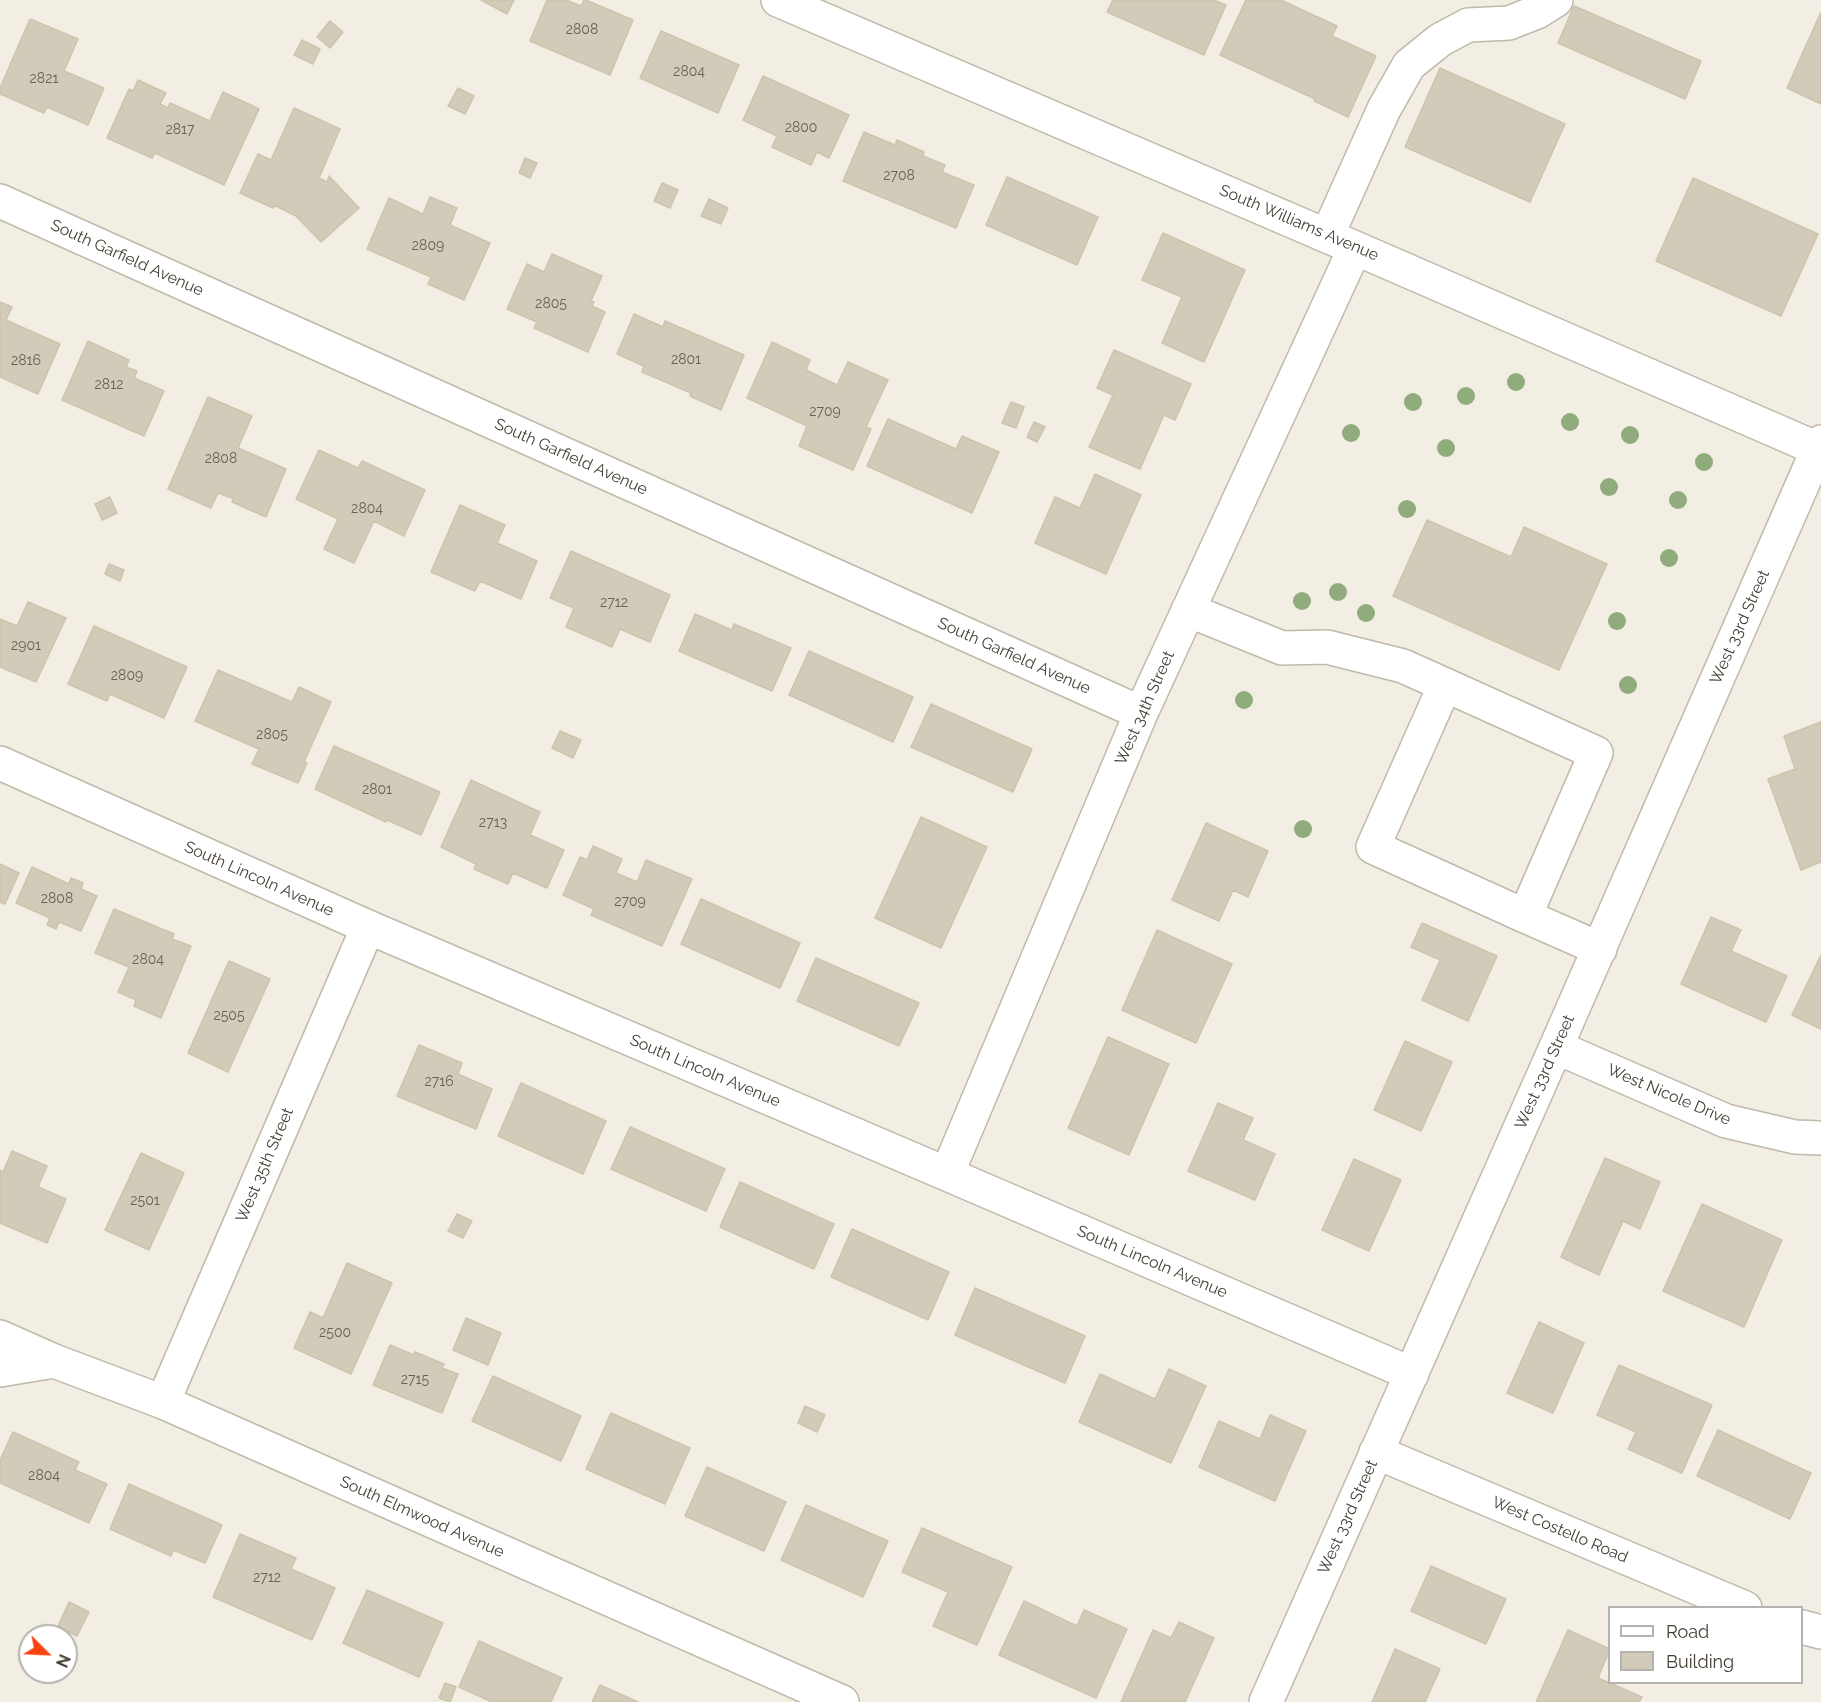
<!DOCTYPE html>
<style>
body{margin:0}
#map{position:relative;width:1821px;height:1702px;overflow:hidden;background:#f2eee3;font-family:Raleway,sans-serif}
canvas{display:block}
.legend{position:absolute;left:1608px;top:1606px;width:195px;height:78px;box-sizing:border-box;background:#fff;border:2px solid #b4b2ae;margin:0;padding:8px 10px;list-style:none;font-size:18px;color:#443e34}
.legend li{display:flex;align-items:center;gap:12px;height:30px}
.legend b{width:30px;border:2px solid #b4b2ae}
.north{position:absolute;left:18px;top:1624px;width:60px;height:60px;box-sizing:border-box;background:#fff;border:2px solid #b4b2ae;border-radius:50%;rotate:114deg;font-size:16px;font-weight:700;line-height:24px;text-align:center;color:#443e34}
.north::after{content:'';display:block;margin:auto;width:21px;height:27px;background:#fb4312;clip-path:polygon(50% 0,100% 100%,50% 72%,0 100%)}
</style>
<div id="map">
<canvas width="1821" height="1702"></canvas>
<ul class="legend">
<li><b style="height:8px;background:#fff"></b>Road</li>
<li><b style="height:16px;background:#d3cbb9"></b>Building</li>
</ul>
<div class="north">N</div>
</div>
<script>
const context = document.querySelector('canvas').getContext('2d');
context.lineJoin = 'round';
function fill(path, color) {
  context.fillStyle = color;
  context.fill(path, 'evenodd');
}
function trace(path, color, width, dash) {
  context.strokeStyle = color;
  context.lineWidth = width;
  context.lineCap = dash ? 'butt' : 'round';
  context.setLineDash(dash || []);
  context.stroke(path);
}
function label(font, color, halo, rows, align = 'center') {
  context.font = font + ' Raleway,sans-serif';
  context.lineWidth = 4.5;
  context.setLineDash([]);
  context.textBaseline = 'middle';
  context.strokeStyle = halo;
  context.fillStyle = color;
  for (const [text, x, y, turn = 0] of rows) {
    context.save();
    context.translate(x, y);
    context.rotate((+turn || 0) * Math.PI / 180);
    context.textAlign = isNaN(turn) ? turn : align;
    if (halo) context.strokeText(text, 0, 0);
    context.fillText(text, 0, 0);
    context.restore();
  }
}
const building = new Path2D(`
 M481,0H514L507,14Z
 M547,0H566L581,6L584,0H586L633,20L610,75L530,41Z
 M1113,0H1214L1226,5L1204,55L1107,12Z
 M1246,0H1281L1337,26L1332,36L1376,56L1348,117L1314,101L1315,99L1220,55Z
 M1574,6L1701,61L1685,99L1558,43Z
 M1821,12V104L1787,88Z
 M30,19L78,39L64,71L104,88L88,125L47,107L44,113L0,94V88Z
 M330,21L343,32L330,48L317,37Z
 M661,31L739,65L718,113L640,78Z
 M302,40L320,49L313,64L294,55Z
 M1440,68L1565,124L1530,202L1405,147Z
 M763,76L849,115L829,158L817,152L811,165L772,147L777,136L743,120Z
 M138,80L166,93L160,104L168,108L170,103L210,121L223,92L259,109L224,185L155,153L152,158L107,138L129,89L133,91Z
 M458,88L474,96L465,114L448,106Z
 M294,108L340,129L319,178L327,182L329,176L359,208L321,242L296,216L274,205L273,208L240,193L258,154L271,160Z
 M864,132L895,145L897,140L924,152L923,156L945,165L942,172L974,185L956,228L843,181Z
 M525,158L537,163L530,178L519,173Z
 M1007,177L1098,217L1077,265L986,225Z
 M1693,178L1818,234L1781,316L1656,261Z
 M662,183L678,190L670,208L654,201Z
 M430,197L457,208L450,225L490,243L464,300L428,284L431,277L367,249L389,198L423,214Z
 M709,199L728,208L721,224L701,216Z
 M1163,233L1245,270L1204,362L1162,343L1182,297L1142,280Z
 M552,254L602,276L591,301L594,302L592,306L605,312L588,352L534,328L537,322L507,309L527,264L544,272Z
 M0,302L12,307L6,320L60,344L38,394L0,377Z
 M634,314L663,327L665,321L744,355L721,410L690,396L691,393L642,372L644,366L617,354Z
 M88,341L129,360L126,367L137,371L134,378L164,391L144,436L62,400Z
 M772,342L810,360L806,370L837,385L848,362L888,380L866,427L871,429L853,470L799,446L807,426L747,398Z
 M1114,350L1191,384L1175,420L1164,415L1140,469L1089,447L1113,395L1097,388Z
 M208,397L252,416L238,448L286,469L266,517L232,502L234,499L218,493L211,508L168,489Z
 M1011,402L1024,407L1016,428L1002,423Z
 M888,419L956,449L962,436L999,452L972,513L867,466Z
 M1034,422L1045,427L1037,442L1027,437Z
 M319,450L358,468L362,461L425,490L404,536L374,521L354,563L324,549L338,519L296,499Z
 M1095,474L1141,495L1106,574L1035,543L1055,497L1080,508Z
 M110,497L117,513L102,520L95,504Z
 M460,505L505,525L497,543L537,561L521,599L480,581L475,591L431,572Z
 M1427,520L1511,557L1524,527L1607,564L1559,670L1393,596Z
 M571,551L670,595L650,642L620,629L612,647L566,627L574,608L550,598Z
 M109,564L124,570L120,581L105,574Z
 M28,602L66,618L36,682L0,667V619L17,626Z
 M695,614L732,630L734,624L791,648L772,691L679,651Z
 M94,626L187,667L164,718L110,694L107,701L68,684Z
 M809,651L913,697L893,742L789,695Z
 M218,670L292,702L299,687L331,702L304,762L307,763L298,783L252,764L259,749L195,721Z
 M931,704L1032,749L1013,792L911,747Z
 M1821,722V862L1801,870L1768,779L1795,769L1784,736Z
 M560,731L581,740L573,758L552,748Z
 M334,746L440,792L421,835L387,820L386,822L315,789Z
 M471,780L540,812L530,835L564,850L547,888L513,873L508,884L474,869L476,864L441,847Z
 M921,817L987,847L941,948L875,918Z
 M1206,823L1268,851L1248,897L1233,890L1219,921L1172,900Z
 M593,846L622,859L616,873L637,882L646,860L692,879L662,946L591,915L594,909L563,895L580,857L587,860Z
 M0,864L19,873L5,904L0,902Z
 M32,867L69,884L71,878L83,883L81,889L97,896L81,931L59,922L56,929L47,925L50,918L16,903Z
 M701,899L800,943L780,988L681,944Z
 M114,909L174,934L172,939L191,946L161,1018L134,1006L136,1000L118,992L129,967L95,953Z
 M1711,917L1741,930L1731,951L1787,976L1766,1022L1681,984Z
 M1422,923L1497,956L1468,1021L1422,1000L1440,960L1411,947Z
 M1157,930L1232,964L1196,1043L1122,1010Z
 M1821,955V1029L1792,1015Z
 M816,958L919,1003L899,1046L797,1001Z
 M229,961L270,979L228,1072L188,1053Z
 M1108,1037L1169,1064L1129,1155L1068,1128Z
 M1405,1041L1452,1062L1421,1131L1374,1110Z
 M419,1045L462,1063L458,1074L492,1089L476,1129L397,1096Z
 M521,1083L606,1121L583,1174L498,1136Z
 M1218,1103L1253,1118L1243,1140L1275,1154L1255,1200L1188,1171Z
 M630,1127L725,1169L706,1211L611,1169Z
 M12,1151L47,1166L38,1187L66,1199L47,1243L0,1223V1170L3,1172Z
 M141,1153L184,1173L149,1250L105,1230Z
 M1605,1158L1660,1182L1640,1229L1623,1221L1599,1275L1561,1257Z
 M1354,1159L1401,1180L1369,1251L1322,1230Z
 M740,1182L834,1224L814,1269L720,1227Z
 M1702,1204L1782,1240L1744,1327L1663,1291Z
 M457,1214L472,1221L463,1238L448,1231Z
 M852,1229L949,1272L928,1320L831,1277Z
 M347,1263L392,1283L351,1374L294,1348L310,1312L323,1318Z
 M975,1288L1085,1336L1065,1383L955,1335Z
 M466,1318L501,1333L488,1365L453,1350Z
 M1539,1322L1584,1343L1553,1413L1507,1393Z
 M390,1345L414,1355L415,1352L444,1364L442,1368L458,1374L442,1413L373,1385Z
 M1619,1365L1712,1405L1682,1473L1628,1449L1636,1432L1597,1415Z
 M1169,1369L1206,1386L1171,1463L1079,1422L1100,1374L1155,1399Z
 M493,1376L581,1416L561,1461L472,1421Z
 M805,1406L825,1415L817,1432L798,1423Z
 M611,1413L690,1448L665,1504L586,1469Z
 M1270,1415L1306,1431L1275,1501L1199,1467L1219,1421L1260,1439Z
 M1718,1430L1811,1473L1790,1519L1697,1476Z
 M13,1432L79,1462L75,1470L107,1484L89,1523L0,1483V1460Z
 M707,1467L786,1502L764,1551L685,1516Z
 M129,1484L222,1525L205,1563L173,1550L171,1556L110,1529Z
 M806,1505L888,1541L863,1597L781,1560Z
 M922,1528L1012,1567L977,1645L933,1626L948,1592L902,1572Z
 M240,1534L296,1558L291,1569L335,1588L312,1640L213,1597Z
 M1431,1566L1506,1599L1486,1644L1411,1611Z
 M367,1590L443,1623L419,1677L343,1643Z
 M1024,1601L1077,1626L1084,1610L1127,1629L1096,1698L999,1655Z
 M69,1602L89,1612L77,1636L58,1626Z
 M1179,1622L1214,1638L1185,1702H1121L1153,1630L1171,1638Z
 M1568,1630L1610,1649L1598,1678L1642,1697L1639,1702H1536Z
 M479,1641L562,1678L551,1702H492L459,1687Z
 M1395,1649L1440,1669L1425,1702H1372Z
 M445,1683L456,1687L450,1702L439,1698Z
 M600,1685L638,1702H592Z`);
fill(building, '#d3cbb9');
trace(building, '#cec3ac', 1.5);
const minor = new Path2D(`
 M778,0L1355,248L1818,449
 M0,201L1141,713
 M1327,236L1384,109L1409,65L1440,40L1468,25L1509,23L1537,12L1556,0
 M1188,610L1282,648L1327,647L1403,666L1596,753L1525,916L1373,847L1445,685
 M0,763L368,927L947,1174L1412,1374
 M1525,916L1600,949
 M1556,1047L1726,1121L1795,1137L1821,1138
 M947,1174L1141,713L1355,248
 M0,1337L54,1361L163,1402L842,1702
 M0,1370L54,1361
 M163,1402L368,927
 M1376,1452L1745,1608
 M1802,1627L1821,1632
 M1266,1702L1556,1047L1821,442`);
trace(minor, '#c0b9a9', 36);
trace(minor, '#fff', 33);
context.fillStyle = '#90ab7c';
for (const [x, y] of [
 [1516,382],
 [1466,396],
 [1413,402],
 [1570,422],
 [1351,433],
 [1630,435],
 [1446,448],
 [1704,462],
 [1609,487],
 [1678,500],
 [1407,509],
 [1669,558],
 [1338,592],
 [1302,601],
 [1366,613],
 [1617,621],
 [1628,685],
 [1244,700],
 [1303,829]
]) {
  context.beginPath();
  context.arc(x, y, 9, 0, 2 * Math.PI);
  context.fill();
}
label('14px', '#686155', null, [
 ["2808",582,30],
 ["2804",689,72],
 ["2821",44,79],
 ["2800",801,128],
 ["2817",180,130],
 ["2708",899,176],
 ["2809",428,246],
 ["2805",551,304],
 ["2801",686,360],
 ["2816",26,361],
 ["2812",109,385],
 ["2709",825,412],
 ["2808",221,459],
 ["2804",367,509],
 ["2712",614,603],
 ["2901",26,646],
 ["2809",127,676],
 ["2805",272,735],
 ["2801",377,790],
 ["2713",493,823],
 ["2808",57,899],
 ["2709",630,902],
 ["2804",148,960],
 ["2505",229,1016],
 ["2716",439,1082],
 ["2501",145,1201],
 ["2500",335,1333],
 ["2715",415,1380],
 ["2804",44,1476],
 ["2712",267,1578]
]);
label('16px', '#443e34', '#fff', [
 ["South Williams Avenue",1299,223,23],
 ["South Garfield Avenue",127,258,24],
 ["South Garfield Avenue",571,457,24],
 ["West 33rd Street",1740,627,-66],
 ["South Garfield Avenue",1014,656,24],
 ["West 34th Street",1145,708,-66],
 ["South Lincoln Avenue",259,879,24],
 ["South Lincoln Avenue",705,1071,23],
 ["West 33rd Street",1545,1072,-66],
 ["West Nicole Drive",1669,1095,23],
 ["West 35th Street",265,1165,-67],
 ["South Lincoln Avenue",1152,1262,23],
 ["South Elmwood Avenue",422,1517,24],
 ["West 33rd Street",1348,1517,-66],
 ["West Costello Road",1560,1530,23]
]);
</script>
